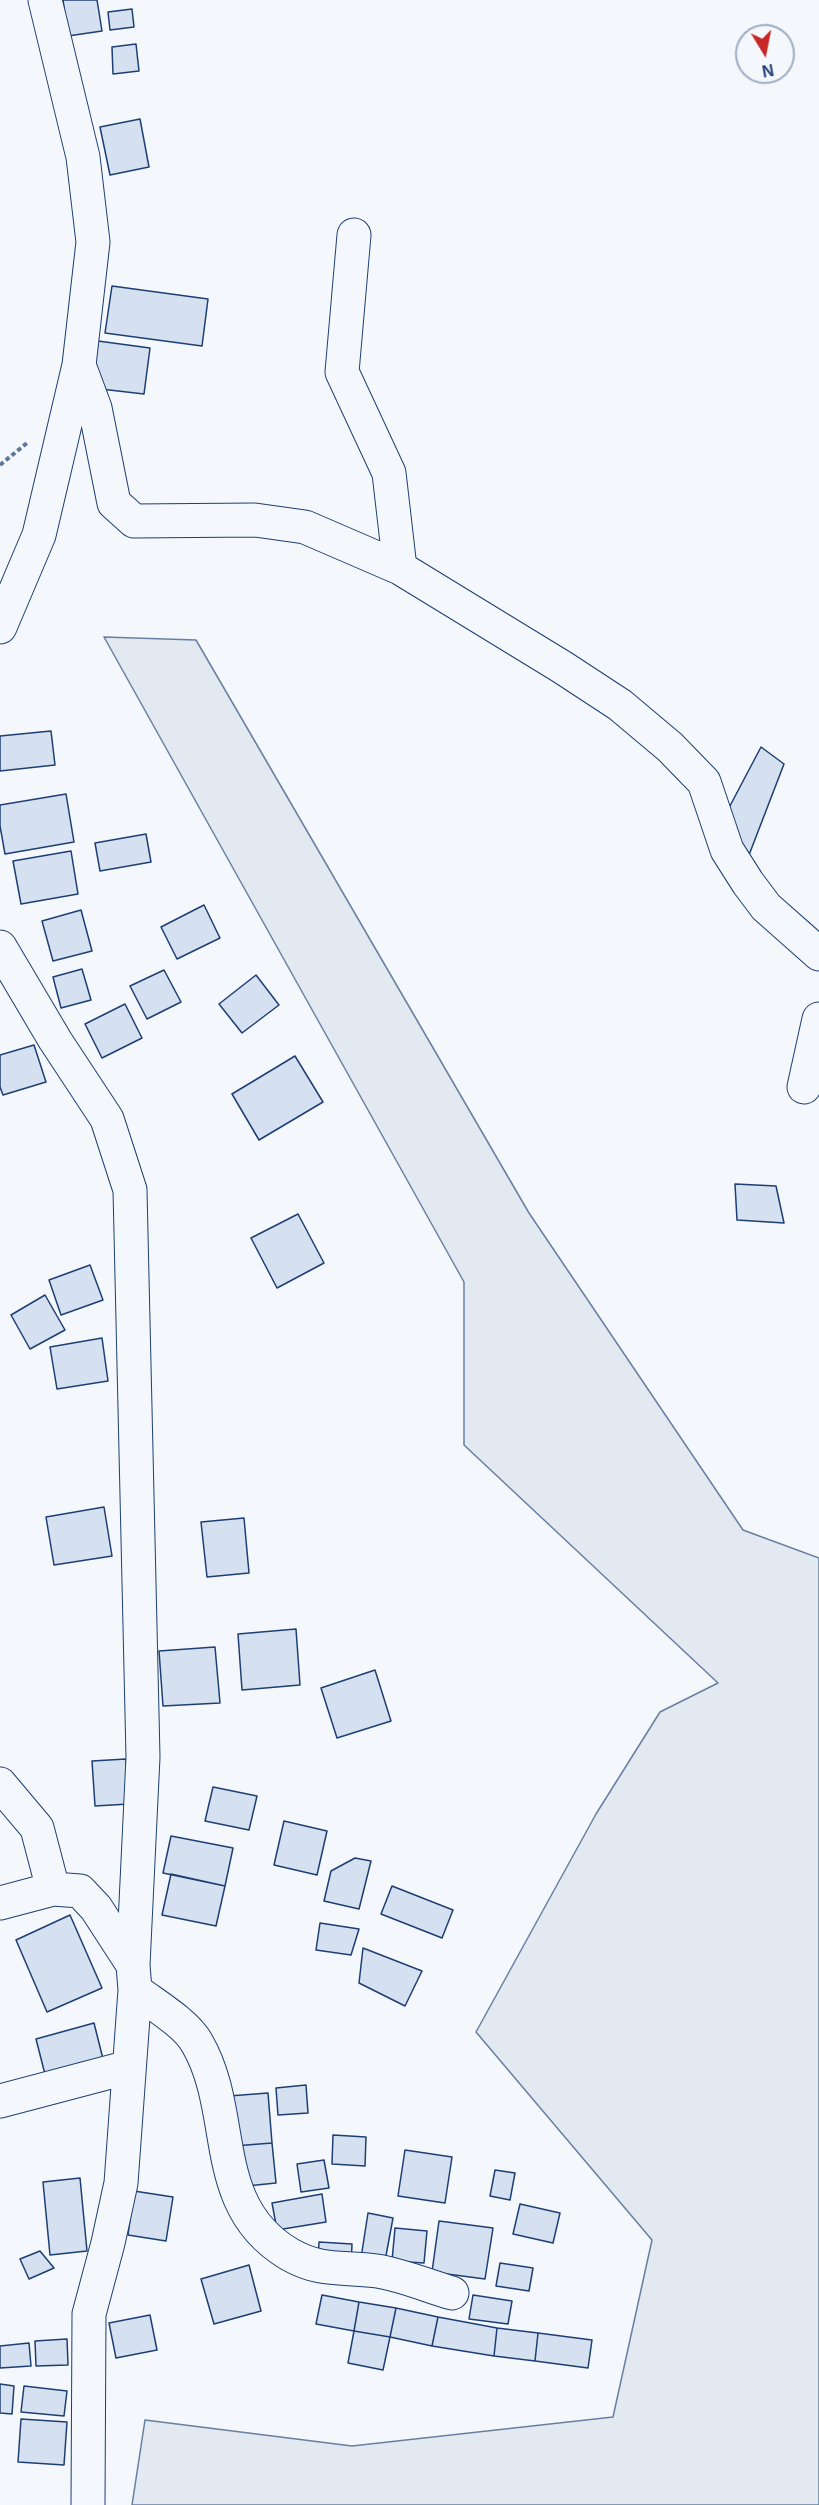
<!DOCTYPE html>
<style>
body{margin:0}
#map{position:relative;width:819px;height:2505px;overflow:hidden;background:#f4f7fb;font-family:Arial,sans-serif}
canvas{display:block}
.north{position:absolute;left:735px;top:24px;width:60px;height:60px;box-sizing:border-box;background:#f4f7fb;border:2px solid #9eadc5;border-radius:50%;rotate:170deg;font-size:16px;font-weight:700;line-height:24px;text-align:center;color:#1d3f73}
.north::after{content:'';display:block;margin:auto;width:21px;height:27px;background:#c62828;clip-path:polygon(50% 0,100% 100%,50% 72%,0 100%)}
</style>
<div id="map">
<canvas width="819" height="2505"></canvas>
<div class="north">N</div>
</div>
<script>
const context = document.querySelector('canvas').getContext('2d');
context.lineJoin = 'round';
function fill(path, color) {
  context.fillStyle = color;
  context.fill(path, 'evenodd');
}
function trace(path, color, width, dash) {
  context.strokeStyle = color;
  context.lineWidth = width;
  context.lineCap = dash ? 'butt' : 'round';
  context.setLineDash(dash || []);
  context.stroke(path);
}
const green = new Path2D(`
 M104,637L196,640L529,1213L743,1530L819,1558V2505H132L145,2420L352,2446L613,2417L652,2240L476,2032L596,1814L660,1712L718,1683L464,1445V1282Z`);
fill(green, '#e3e9f0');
trace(green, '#687fa3', 1.5);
const building = new Path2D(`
 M63,0H97L102,31L68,36Z
 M132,9L134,27L110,30L108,12Z
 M136,44L139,71L113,74L112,47Z
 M140,119L149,167L110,175L100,127Z
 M112,286L208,299L202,346L105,333Z
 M98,341L150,348L144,394L92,388Z
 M51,731L55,765L0,771V736Z
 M761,747L784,764L749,855L722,821Z
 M66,794L74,842L5,854L0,826V805Z
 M146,834L151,862L100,871L95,843Z
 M71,851L78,894L21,904L13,861Z
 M204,905L220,938L177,959L161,927Z
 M81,910L92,951L53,961L42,921Z
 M82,969L91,1000L61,1008L53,977Z
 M164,970L181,1002L147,1019L130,986Z
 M256,975L279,1005L242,1033L219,1004Z
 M125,1004L142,1038L102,1058L85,1024Z
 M34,1045L46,1082L3,1095L0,1087V1055Z
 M295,1056L323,1102L259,1140L232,1094Z
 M735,1184L776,1186L784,1223L737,1220Z
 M298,1214L324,1263L277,1288L251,1238Z
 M90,1265L103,1300L61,1315L49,1280Z
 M45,1295L65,1330L30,1349L11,1315Z
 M102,1338L108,1381L57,1389L50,1347Z
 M104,1507L112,1556L54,1565L46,1517Z
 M244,1518L249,1573L207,1577L201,1522Z
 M296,1629L300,1685L242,1690L238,1634Z
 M215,1647L220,1703L163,1706L159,1651Z
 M375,1670L391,1721L337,1738L321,1688Z
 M126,1759L129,1804L95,1806L92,1761Z
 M213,1787L257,1796L249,1830L205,1821Z
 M284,1821L327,1831L317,1875L274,1865Z
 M171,1836L233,1848L225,1886L163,1873Z
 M355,1858L371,1861L359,1909L324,1901L331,1871Z
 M171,1874L225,1886L216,1926L162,1915Z
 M392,1886L453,1910L442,1938L381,1914Z
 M70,1915L102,1988L47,2012L16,1940Z
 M320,1923L359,1929L351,1955L316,1950Z
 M363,1948L422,1971L405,2006L359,1983Z
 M94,2023L106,2071L48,2086L36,2039Z
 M306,2085L308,2113L278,2115L276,2088Z
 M268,2093L272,2143L234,2146L229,2096Z
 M333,2135L366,2137L365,2166L332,2164Z
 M272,2143L276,2183L237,2187L234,2146Z
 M405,2150L452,2157L445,2203L398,2196Z
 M324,2160L329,2188L301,2192L297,2164Z
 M495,2170L515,2173L510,2200L490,2196Z
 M80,2178L87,2251L50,2255L43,2182Z
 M134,2191L173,2197L166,2241L128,2235Z
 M322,2194L326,2222L277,2230L272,2203Z
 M520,2204L560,2213L553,2243L513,2234Z
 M368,2213L393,2218L385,2261L361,2258Z
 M439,2221L493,2228L485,2279L432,2272Z
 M395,2228L427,2231L424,2263L392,2261Z
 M319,2242L352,2244L351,2265L318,2263Z
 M40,2251L54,2268L29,2279L20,2259Z
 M500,2263L533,2268L529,2291L496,2286Z
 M249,2265L261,2311L214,2324L201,2279Z
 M322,2295L359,2302L354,2331L316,2324Z
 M473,2295L512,2301L508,2324L469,2319Z
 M359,2302L396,2308L390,2337L354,2331Z
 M396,2308L438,2317L432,2346L390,2337Z
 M150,2315L157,2350L116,2358L109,2323Z
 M438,2317L497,2328L494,2356L432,2346Z
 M497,2328L538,2333L535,2361L494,2356Z
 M354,2331L390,2337L383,2370L348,2363Z
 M538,2333L592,2340L588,2368L535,2361Z
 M67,2339L68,2365L36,2366L35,2341Z
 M29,2343L31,2366L0,2368V2346Z
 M0,2384L14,2386L12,2414L0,2413Z
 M24,2386L67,2391L64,2416L21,2412Z
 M21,2419L67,2422L64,2465L18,2462Z`);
fill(building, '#d5e0f0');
trace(building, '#1d3f73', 1.5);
const minor = new Path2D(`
 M354,235L342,372L389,473L400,568
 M79,365L95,408L114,503L134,521L255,520L305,527L400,568L562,667L620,705L670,747L704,782L727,850L748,883L766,907L819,954
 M0,627L39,535L79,365L93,242L83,157L45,0
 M0,947L55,1040L107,1119L130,1190L143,1757L133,1965L135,1990L121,2183L108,2243L89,2314L88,2505
 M804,1087L819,1019
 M0,1784L37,1828L53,1889
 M0,1903L53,1889L80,1891L96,1908L133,1965
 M135,1990C153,2004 186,2023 197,2043C238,2113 207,2205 289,2254C322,2273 343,2266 377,2271C402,2275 428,2286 452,2293
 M0,2101L129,2067`);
trace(minor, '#1d3f73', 35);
trace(new Path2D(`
 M0,465L27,443`), '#5e769c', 4, [4.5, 3]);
trace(minor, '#f4f7fb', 33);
</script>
